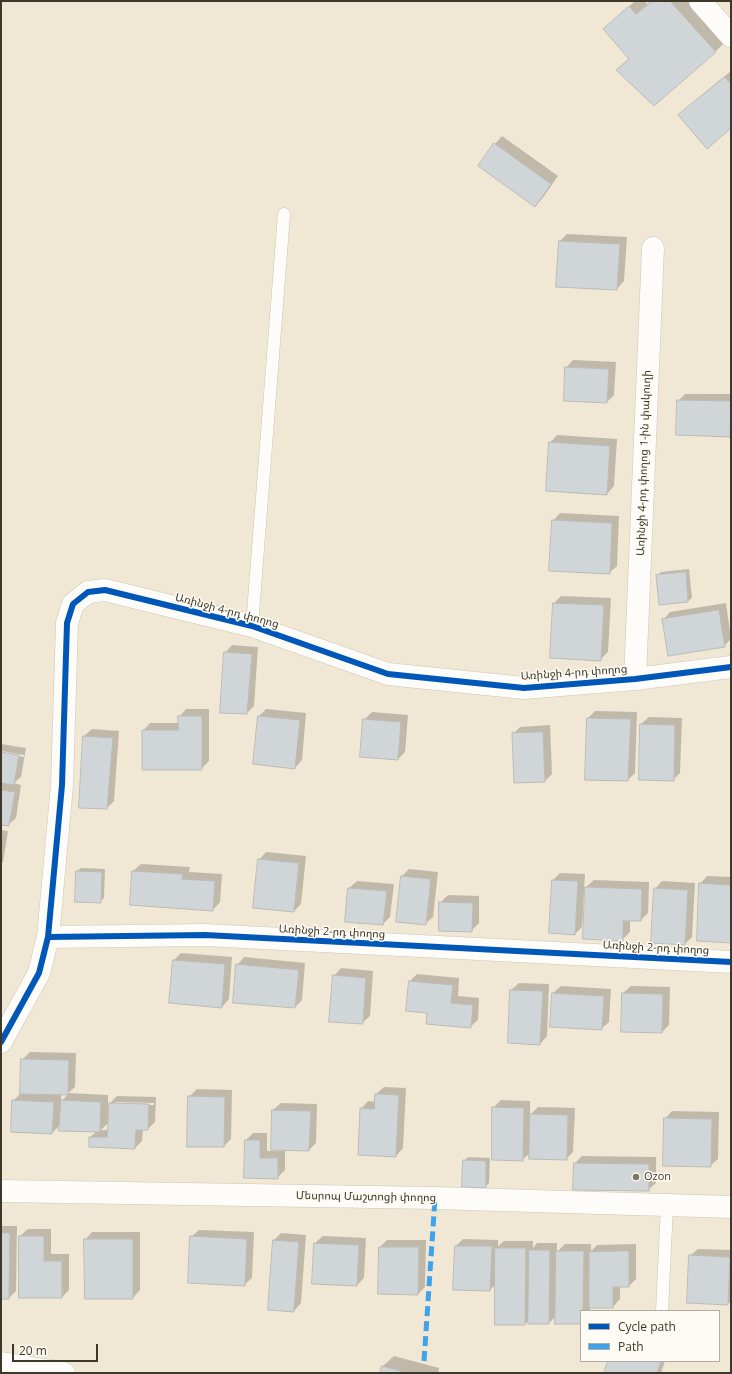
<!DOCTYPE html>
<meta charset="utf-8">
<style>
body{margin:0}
#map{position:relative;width:732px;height:1374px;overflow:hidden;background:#f0e8d5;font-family:"Open Sans",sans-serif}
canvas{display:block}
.frame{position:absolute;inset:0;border:2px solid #3d382a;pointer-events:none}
.legend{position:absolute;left:580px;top:1310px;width:140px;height:52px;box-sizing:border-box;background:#fefbf4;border:1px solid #b1ada3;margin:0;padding:5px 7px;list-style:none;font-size:12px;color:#3d382a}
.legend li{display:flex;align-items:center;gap:8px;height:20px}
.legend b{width:20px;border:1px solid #b1ada3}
.scale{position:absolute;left:12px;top:1344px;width:86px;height:18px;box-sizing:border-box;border:2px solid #3d382a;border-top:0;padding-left:5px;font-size:12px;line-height:14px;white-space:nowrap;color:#3d382a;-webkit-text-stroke:3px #fefbf4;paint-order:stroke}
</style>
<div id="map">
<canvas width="732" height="1374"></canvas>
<div class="frame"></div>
<ul class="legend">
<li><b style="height:5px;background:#0057b8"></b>Cycle path</li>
<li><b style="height:5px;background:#3fa3eb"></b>Path</li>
</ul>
<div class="scale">20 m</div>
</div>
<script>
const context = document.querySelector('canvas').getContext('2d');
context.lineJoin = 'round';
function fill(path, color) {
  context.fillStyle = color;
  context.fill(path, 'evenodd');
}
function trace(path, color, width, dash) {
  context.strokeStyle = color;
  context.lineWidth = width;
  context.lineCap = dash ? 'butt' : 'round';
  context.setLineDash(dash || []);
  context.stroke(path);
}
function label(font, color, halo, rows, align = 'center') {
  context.font = font + ' "Open Sans","Noto Sans Armenian",sans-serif';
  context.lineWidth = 3;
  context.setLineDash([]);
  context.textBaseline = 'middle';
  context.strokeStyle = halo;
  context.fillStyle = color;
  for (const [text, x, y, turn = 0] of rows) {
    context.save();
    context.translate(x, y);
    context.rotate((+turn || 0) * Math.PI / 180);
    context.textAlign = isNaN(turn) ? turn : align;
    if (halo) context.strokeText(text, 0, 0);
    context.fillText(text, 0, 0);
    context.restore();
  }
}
fill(new Path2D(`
 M635,1H645L647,4L651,1H690L726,41L715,52L617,70L629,58L604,29Z
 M731,71V127L687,108Z
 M502,136L558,176L542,199L535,206L495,144Z
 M567,234L627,237L624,281L617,289L560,241Z
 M573,360L616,362L614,395L607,402L566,368Z
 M685,394H731V434L730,436L678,401Z
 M557,435L617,439L614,486L607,494L550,443Z
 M560,513L619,516L617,566L609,573L553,521Z
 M689,569L692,598L688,601L660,604L658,575L661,572Z
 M561,596L611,598L608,652L600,660L554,603Z
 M726,603L731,639L724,646L663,620L670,612Z
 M232,645L258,647L254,706L247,713L225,653Z
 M186,709H209V761L201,769L143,731L150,723H179V717Z
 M266,709L306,713L302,760L295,768L259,716Z
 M595,711L637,712L635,773L628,780L588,718Z
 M372,712L408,715L405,752L398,759L364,720Z
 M649,717L682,718L680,773L673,780L641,724Z
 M550,725L552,774L545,781L513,734L520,727Z
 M92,729L119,731L114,801L107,808L80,807L84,736Z
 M1,744L26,748L21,777L14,783L21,785L16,818L8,825L1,824V753L24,757V755L1,751Z
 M1,830L8,831L3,862L1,864Z
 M266,852L306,856L301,904L294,911L259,860Z
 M141,864L190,867L189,872L222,874L220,902L213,910L133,871Z
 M81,868L105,869L104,898L100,902L77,871Z
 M409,869L438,872L433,917L425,924L402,876Z
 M560,873L585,874L582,927L575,934L553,880Z
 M707,876L731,877V942L700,884Z
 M594,880L649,882L648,913L641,920H630V932L622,940L586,887Z
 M357,881L394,884L390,917L383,924L349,888Z
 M662,881L695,883L692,937L685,944L655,889Z
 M448,895L479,896V923L471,931L440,903Z
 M181,953L232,957L229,999L222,1007L174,960Z
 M244,957L305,963L302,1000L295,1007L237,965Z
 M341,968L373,971L370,1016L362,1023L334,976Z
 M417,974L459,978L458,996L479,998L478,1020L470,1027L428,1012L410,981Z
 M519,983L549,984L547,1036L540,1044L511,990Z
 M561,986L611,989L609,1022L601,1029L553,993Z
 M631,986L670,987L669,1025L662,1032L623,993Z
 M30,1052L76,1053L75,1087L68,1093L108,1095V1105L117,1096L156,1097L155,1122L148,1129H143L142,1141L135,1148L90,1137L97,1131L61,1124L52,1133L12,1131L13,1101L21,1093L22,1060ZM61,1094H68L61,1102ZM115,1102L154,1103V1105L115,1104ZM109,1122L108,1130H101Z
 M384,1087L406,1088L403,1148L396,1156L361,1109L368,1101L376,1102V1094Z
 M197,1089L232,1090L231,1139L224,1146L189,1097Z
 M501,1100L530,1101V1115L538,1107L575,1108L573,1152L566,1159L530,1153L522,1160L493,1108Z
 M281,1103L317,1104L316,1143L309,1150L273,1110Z
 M672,1111L719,1112L718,1159L710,1166L665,1119Z
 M253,1133H267V1151H285V1170L277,1178L245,1177L246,1140Z
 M582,1156L656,1157V1183L648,1190L575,1163Z
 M468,1157L490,1158L489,1183L485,1187L464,1161Z
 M1,1226H17L16,1291L9,1298H1Z
 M28,1229H51V1254H69V1290L62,1297H20V1236Z
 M199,1230L254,1232L252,1278L244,1285L191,1237Z
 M92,1232H140V1290L133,1298L85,1240Z
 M281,1233L306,1235L301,1303L294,1311L274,1240Z
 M323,1236L366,1238L364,1278L357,1285L315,1243Z
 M463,1239L498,1240V1246L504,1241H533V1248L537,1243H557V1252L565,1244H591V1251L597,1245L636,1244V1279L629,1286H620V1299L613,1307H590V1311H581V1323L556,1316L549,1323H529V1320L525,1324L496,1284L490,1290L454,1289L456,1246Z
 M387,1240H426L425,1287L418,1294L380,1247Z
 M698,1249L731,1250V1301L728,1304L690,1256Z
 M394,1356L439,1368L438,1373H381L383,1366Z
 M609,1361H665L661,1373H605Z`), '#0003');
const building = new Path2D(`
 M652,1H670L716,52L654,106L616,70L629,59L603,29L629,6L636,14Z
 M725,77L731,84V128L707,149L678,115Z
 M494,143L551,184L535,207L478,166Z
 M559,241L620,244L617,290L556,287Z
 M565,367L609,369L607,403L564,401Z
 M677,400L731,401L730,437L676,435Z
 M549,442L610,446L607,495L546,491Z
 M552,520L612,523L610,574L549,571Z
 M686,572L688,602L659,605L656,575Z
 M553,603L604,605L601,661L550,658Z
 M719,610L725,647L668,656L662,619Z
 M224,652L252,654L247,714L220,713Z
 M178,716H202V770H142V730H178Z
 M258,716L300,720L295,769L253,764Z
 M587,718L631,719L628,781L585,780Z
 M363,719L401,722L398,760L360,757Z
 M640,724L675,725L674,781L639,780Z
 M543,732L545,782L514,783L512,733Z
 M83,736L113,738L107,809L79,808Z
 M1,752L19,755L14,785L1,783Z
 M1,790L15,792L9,826L1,825Z
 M258,859L299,863L294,912L253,908Z
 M76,871L102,872L101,903L75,902Z
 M132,871L183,874L182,879L215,881L213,911L130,905Z
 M401,876L431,879L426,925L396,922Z
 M552,880L578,881L575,935L549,933Z
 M699,883L731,885V943L697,941Z
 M585,887L642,889L641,921H623V941L583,939Z
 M348,888L387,891L383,925L345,922Z
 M654,888L688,890L685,945L651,943Z
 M439,902L473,903L472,932L439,931Z
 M173,960L225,964L222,1008L169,1003Z
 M236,964L299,970L295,1008L233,1003Z
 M333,975L366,978L363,1024L329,1022Z
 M409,981L453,985L451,1003L473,1005L471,1028L426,1024L427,1013L406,1011Z
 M510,990L543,991L540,1045L508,1043Z
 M552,993L604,996L602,1030L550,1027Z
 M622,993L663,994L662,1033L621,1032Z
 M21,1059L69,1060L68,1095L20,1094Z
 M375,1094L399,1095L396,1157L358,1155L360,1108L374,1109Z
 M188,1096L225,1097L224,1147H187Z
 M12,1100L54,1102L52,1134L11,1132Z
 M61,1100L101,1102L100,1132L59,1131Z
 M109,1103L149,1104L148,1130H136L135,1149L89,1147V1137H107Z
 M492,1107L524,1108L523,1161L492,1160Z
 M272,1110L311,1111L309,1151L271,1150Z
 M530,1114L568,1115L567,1160L529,1159Z
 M664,1118L712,1119L711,1167L663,1166Z
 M245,1140H260V1158H278V1179L244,1178Z
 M463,1160L486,1161V1188L462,1187Z
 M574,1163L649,1164V1191L573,1190Z
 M1,1233H10L9,1299H1Z
 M19,1236H44V1261H62V1298H19Z
 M190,1236L247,1239L245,1286L188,1283Z
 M84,1239H133V1299H85Z
 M273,1240L299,1242L294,1312L268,1310Z
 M314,1243L359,1245L357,1286L312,1284Z
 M455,1246H492L490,1291L453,1290Z
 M379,1247H419L418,1295L378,1294Z
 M495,1248H526L525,1325H495Z
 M529,1250H550L549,1324H528Z
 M556,1251H584L583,1311H581V1324H555Z
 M629,1251V1287H613V1308H589V1252Z
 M689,1255L730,1257L728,1305L687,1303Z
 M608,1361H661L657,1373H604Z
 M382,1366L408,1373H380Z`);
fill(building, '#d0d5d8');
trace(building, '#bbbbb7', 1);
const lane = new Path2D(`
 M252,626L284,214
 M662,1311L667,1206`);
const street = new Path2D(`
 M700,1L731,36
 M635,679L653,248
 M48,937L62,785L67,623L73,604L88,592L105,590L252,626L388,674L524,688L635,679L731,667
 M1,1042L39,973L48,937L205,935L731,962
 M1,1363L64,1373`);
const secondary = new Path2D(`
 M1,1191L435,1198L731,1207`);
trace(lane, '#cdc6b7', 13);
trace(street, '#cdc6b7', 23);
trace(secondary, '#cdc6b7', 23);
trace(lane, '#fdfcf9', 12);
trace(street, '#fdfcf9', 22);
trace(secondary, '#fdfcf9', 22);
trace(new Path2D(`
 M424,1361L435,1198`), '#3fa3eb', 5, [10, 5]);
trace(new Path2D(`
 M48,937L62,785L67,623L73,604L88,592L105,590L252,626L388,674L524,688L635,679L731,667
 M1,1042L39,973L48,937L205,935L731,962`), '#0057b8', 6);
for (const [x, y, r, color] of [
 [636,1177,4,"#7c7666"]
]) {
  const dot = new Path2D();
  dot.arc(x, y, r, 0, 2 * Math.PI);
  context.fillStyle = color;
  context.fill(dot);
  trace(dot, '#fefbf4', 1.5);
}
label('11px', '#3d382a', '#fefbf4', [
 ["Առինջի 4-րդ փողոց 1-ին փակուղի",644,463,-88],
 ["Առինջի 4-րդ փողոց",227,611,15],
 ["Առինջի 4-րդ փողոց",574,673,-4],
 ["Առինջի 2-րդ փողոց",332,932,3],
 ["Առինջի 2-րդ փողոց",656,948,3],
 ["Մեսրոպ Մաշտոցի փողոց",366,1197,1]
]);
label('11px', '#3d382a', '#fefbf4', [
 ["Ozon",644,1177]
], 'left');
</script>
